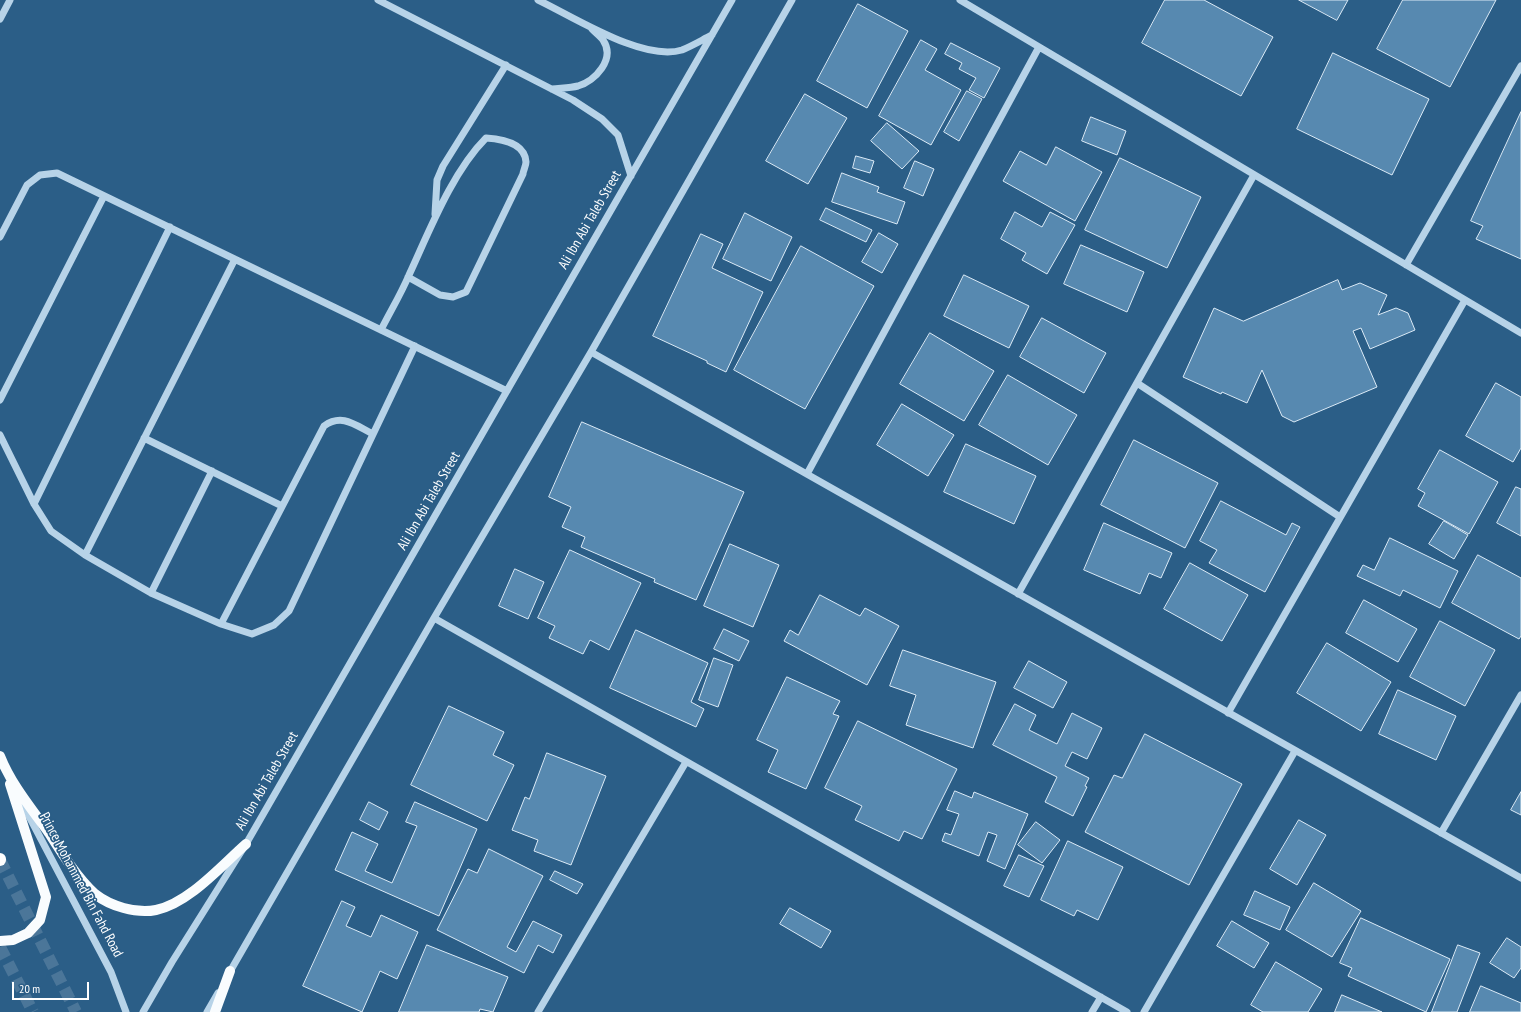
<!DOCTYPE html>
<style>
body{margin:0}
#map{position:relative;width:1521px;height:1012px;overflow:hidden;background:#2b5e87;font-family:"PT Sans Narrow",sans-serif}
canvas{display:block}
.scale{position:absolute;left:12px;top:982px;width:77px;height:18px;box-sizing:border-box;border:2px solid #fff;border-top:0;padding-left:5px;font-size:12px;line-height:14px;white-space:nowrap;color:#fff;-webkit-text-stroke:3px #2b5e87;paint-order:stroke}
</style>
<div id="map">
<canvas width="1521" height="1012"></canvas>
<div class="scale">20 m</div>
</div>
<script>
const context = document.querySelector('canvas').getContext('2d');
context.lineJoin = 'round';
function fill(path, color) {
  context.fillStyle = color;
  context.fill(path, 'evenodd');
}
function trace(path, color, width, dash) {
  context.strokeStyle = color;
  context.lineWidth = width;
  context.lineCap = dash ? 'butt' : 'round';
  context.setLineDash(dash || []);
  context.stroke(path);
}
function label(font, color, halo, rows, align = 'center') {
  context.font = font + ' "PT Sans Narrow",sans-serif';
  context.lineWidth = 3.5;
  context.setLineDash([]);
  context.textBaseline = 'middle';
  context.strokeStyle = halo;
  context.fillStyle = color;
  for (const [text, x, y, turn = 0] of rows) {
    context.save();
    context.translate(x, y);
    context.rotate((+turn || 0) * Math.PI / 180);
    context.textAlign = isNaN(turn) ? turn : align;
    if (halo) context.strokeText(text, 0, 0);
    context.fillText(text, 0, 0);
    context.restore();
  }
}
const building = new Path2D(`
 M1165,0H1204L1273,37L1241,96L1142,43Z
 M1299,0H1348L1337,20Z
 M1403,0H1496L1450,87L1377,49Z
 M858,4L908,31L867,108L817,81Z
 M921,40L937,49L925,70L961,90L931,145L879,116Z
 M951,43L1000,68L984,98L969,90L976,78L959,69L962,63L945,54Z
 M1333,53L1429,99L1392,175L1297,129Z
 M967,91L982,99L959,141L944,132Z
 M805,94L847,118L808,184L766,161Z
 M1521,112V259L1476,239L1483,226L1471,221Z
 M1091,117L1126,131L1117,155L1082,141Z
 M887,123L919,151L902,169L871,141Z
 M1056,147L1102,172L1075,221L1003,181L1020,151L1046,165Z
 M856,156L874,161L870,173L853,168Z
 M1120,158L1201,197L1167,268L1085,230Z
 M915,161L934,169L923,196L904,188Z
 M842,173L879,187L877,192L905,202L897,224L832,202Z
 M826,208L872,230L866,242L820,220Z
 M1015,212L1042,227L1050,212L1075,225L1047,274L1022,260L1026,253L1001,239Z
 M745,213L792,237L771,281L723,259Z
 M879,233L898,244L882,273L862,262Z
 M701,234L723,244L712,268L763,292L726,372L707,363V361L653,336Z
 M1081,245L1144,272L1127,312L1064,284Z
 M801,246L874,286L805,409L734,370Z
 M964,275L1029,306L1009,348L944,316Z
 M1338,280L1342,290L1360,283L1387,295L1378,315L1396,308L1408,313L1415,330L1370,349L1361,328L1353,331L1377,387L1294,422L1282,416L1262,370L1247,403L1222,392L1221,394L1183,377L1214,308L1243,321Z
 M1042,318L1106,353L1084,393L1020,357Z
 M930,333L994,371L964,421L900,384Z
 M1008,375L1077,415L1048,465L979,425Z
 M1496,383L1521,397V448L1513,462L1466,436Z
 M902,404L954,435L928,476L877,445Z
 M582,422L744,492L696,600L654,582L655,579L581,547L585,537L562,527L571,507L549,497Z
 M1134,440L1218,483L1185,548L1101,505Z
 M966,444L1036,476L1014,524L944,492Z
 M1440,450L1498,482L1469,534L1418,506L1425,493L1418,489Z
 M1516,487L1521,489V536L1497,523Z
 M1221,501L1286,535L1292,523L1300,527L1265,592L1209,563L1217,550L1200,541Z
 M1444,521L1468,535L1454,559L1429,544Z
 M1104,523L1172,553L1161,578L1149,573L1140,594L1084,570Z
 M1390,538L1458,571L1440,608L1403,590L1400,596L1357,576L1363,565L1374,570Z
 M730,544L779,565L753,627L704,606Z
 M570,550L641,583L609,650L590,640L583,654L549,638L555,626L538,618Z
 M1478,555L1521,578V636L1519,639L1452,603Z
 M1190,563L1248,595L1222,641L1164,609Z
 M515,569L544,582L528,619L499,606Z
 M820,595L860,616L865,608L899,626L867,685L784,641L790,630L798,635Z
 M1364,600L1417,629L1398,662L1346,633Z
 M1440,621L1495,650L1465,706L1410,677Z
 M724,629L749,641L739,661L714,649Z
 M636,630L708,663L691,702L704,709L696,727L610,688Z
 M1327,643L1391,682L1361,731L1297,693Z
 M903,650L996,682L973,748L906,725L916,695L890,686Z
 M714,658L733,665L718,707L699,700Z
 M1029,661L1067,682L1053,708L1014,688Z
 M787,677L840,701L833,714L839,716L806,789L768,772L778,750L757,740Z
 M1398,690L1456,716L1436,760L1379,734Z
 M1015,704L1036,715L1029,730L1057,744L1072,713L1102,728L1087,759L1072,752L1065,766L1089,778L1085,786L1087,787L1073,816L1045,802L1057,777L993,745Z
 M449,706L504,732L493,755L514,765L487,821L411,785Z
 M858,721L957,769L922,839L904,831L899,841L855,820L862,806L825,788Z
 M1145,734L1242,784L1189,885L1085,832L1114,775L1122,778Z
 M547,753L606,776L571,865L534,851L538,840L512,830L525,797L529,799Z
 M955,791L972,798L974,792L1028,814L1005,869L987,861L997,835L988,832L979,856L942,841L945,833L951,835L959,814L947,810Z
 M1521,792V815L1511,810Z
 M369,802L388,812L379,830L360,820Z
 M415,802L477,829L439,916L335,870L352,832L378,844L365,871L392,883L417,826L406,822Z
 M1299,820L1326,835L1297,885L1270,869Z
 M1036,822L1060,840L1042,863L1018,845Z
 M1068,841L1123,867L1098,920L1077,910L1074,916L1041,900Z
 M489,849L543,876L507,947L516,952L533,921L562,935L553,953L538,945L524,973L437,930L468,869L477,873Z
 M1019,855L1044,866L1029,897L1004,886Z
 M555,871L583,884L577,894L550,880Z
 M1314,883L1361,911L1332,957L1286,930Z
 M1255,891L1290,907L1280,930L1244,915Z
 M342,901L355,907L346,926L371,937L381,915L418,932L397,979L380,971L362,1012L303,986Z
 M790,908L831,931L821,948L780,924Z
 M1361,918L1450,959L1426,1012L1348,976L1352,968L1340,963Z
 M1232,921L1269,943L1254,968L1217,946Z
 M1507,938L1521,947V968L1514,978L1490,963Z
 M427,945L508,977L493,1012L480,1009L479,1012H399Z
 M1458,945L1480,953L1457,1012H1432Z
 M1276,962L1322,989L1308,1012H1263L1251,1005Z
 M1481,986L1521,1003V1012H1470Z
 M1342,995L1382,1012H1335Z`);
fill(building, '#5789b0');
trace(building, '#dbeaf6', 1);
trace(new Path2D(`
 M0,860L76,1012
 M0,947L33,1012`), '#4b7699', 12, [12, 6]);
trace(new Path2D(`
 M378,0L573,100L602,119L618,135L631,176
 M538,0C574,17 643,62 682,50C692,46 702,40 712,35
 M960,0L1521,333
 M0,19L10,0
 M552,89C560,88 570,88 578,86C595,81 616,59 603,40C600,36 596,33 592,29
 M435,214L437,180L443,166L506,65
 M0,237L27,185L40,175L57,173L507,391
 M1406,265L1521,66
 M381,330C390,312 401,294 409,275C429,232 452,172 486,138C501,139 525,143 526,162C526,166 523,171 523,174L466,292L453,297L440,295L408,277
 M591,352L1521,878
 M1137,383L1340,517
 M0,400L104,196
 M0,435L34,504L51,531L85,555L151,593L221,624L252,634L274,625L289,611L415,346
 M144,438L282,506
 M807,474L1039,47
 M34,504L170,227
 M85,555L235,259
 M151,593L212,471
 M1018,594L1254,175
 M434,618L1127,1012
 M221,624L324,426C342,413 355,425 373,434
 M1228,713L1465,300
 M22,803L111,972L126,1012
 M1441,833L1521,695
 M228,975L434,618L591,352L792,0
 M143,1012L172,962L246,844L732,0
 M207,1012L218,993
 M538,1012L686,762
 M1092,1012L1101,997
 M1144,1012L1295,751`), '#b7d3e8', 7);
trace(new Path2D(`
 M0,756C11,784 31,808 49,833C61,852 78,879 95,894C110,906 136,914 156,910C189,903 221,866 246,844
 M0,941L13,940L28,933L40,920L46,897L10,784
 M215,1012L230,971`), '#f9fcfe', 10);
trace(new Path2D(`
 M0,859V860`), '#fff', 12);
label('14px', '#fff', '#2b5e87', [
 ["Ali Ibn Abi Taleb Street",590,220,-60],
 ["Ali Ibn Abi Taleb Street",429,501,-60],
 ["Ali Ibn Abi Taleb Street",267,781,-60],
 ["Prince Mohammed Bin Fahd Road",81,885,62]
]);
</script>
